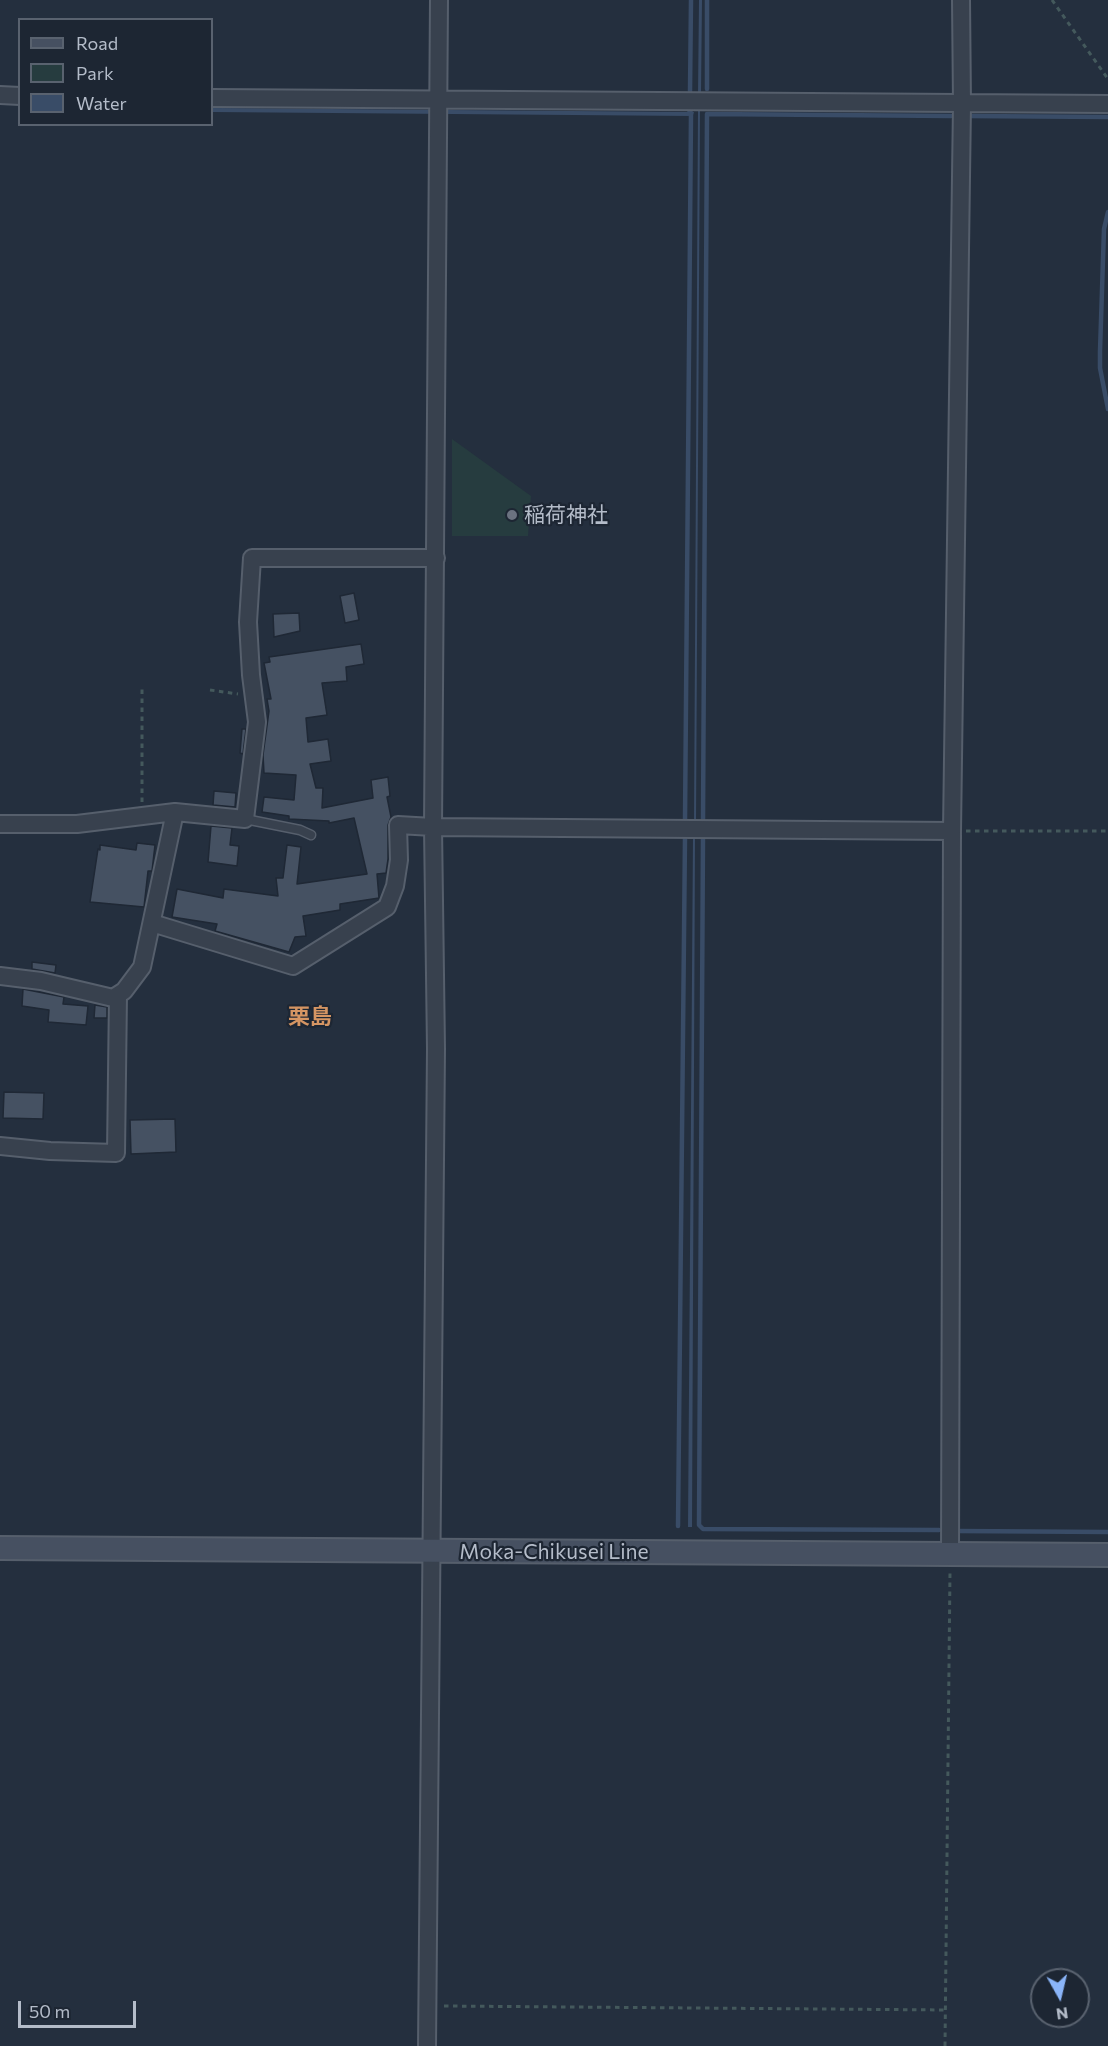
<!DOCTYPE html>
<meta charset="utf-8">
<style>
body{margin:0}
#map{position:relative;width:1108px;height:2046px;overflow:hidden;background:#242f3e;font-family:Commissioner,sans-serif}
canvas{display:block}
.legend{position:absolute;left:18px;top:18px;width:195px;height:108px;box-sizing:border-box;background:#1d2633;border:2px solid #59626f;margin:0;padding:8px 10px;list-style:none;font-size:18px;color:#b4bcc9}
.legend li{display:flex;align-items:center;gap:12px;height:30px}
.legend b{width:30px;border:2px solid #59626f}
.north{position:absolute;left:1030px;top:1968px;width:60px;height:60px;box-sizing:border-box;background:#1d2633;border:2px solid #59626f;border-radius:50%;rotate:172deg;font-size:16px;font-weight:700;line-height:24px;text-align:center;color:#b4bcc9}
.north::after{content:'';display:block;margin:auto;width:21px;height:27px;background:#8ab4f8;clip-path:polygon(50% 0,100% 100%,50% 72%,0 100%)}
.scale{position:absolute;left:18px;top:2001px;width:118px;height:27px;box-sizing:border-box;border:3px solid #b4bcc9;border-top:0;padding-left:8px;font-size:18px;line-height:21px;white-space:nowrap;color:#b4bcc9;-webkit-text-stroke:4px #1d2633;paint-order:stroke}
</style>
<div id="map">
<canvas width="1108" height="2046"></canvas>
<ul class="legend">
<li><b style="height:8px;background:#465061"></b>Road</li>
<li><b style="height:16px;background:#263c3f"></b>Park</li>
<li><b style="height:16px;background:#394c67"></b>Water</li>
</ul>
<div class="north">N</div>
<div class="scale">50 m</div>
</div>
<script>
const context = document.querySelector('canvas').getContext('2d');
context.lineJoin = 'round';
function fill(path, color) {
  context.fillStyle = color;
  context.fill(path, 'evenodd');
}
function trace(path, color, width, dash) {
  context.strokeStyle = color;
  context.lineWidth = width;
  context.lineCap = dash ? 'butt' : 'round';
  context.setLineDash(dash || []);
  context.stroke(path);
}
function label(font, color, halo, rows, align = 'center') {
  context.font = font + ' Commissioner,"Noto Sans JP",sans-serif';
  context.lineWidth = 4.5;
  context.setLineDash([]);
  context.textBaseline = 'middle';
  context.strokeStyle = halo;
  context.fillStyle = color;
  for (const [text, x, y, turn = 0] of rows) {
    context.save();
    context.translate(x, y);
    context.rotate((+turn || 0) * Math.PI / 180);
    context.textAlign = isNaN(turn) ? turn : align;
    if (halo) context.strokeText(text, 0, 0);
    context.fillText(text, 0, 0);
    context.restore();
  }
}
fill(new Path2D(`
 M452,439L531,496L528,536H452Z`), '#263c3f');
fill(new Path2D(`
 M699,0H702L701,93L698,94Z
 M212,108L694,112L693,115L691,116L212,112Z
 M698,109H700L696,822H694Z
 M693,836H695L692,1527H688Z`), '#394c67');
trace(new Path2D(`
 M707,89V0
 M690,92L691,0
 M967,116L1108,117
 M1108,212L1104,229L1100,351V368L1108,409
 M685,819L691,113H689
 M703,820L707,114L951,116
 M703,836L699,1525L703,1529L939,1530
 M678,1526L685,837
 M957,1531L1108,1532`), '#394c67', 4.5);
const building = new Path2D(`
 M354,593L359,620L345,623L340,596Z
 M299,613L300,631L274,637L273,614Z
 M361,644L364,664L346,667L347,681L322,683L327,715L306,718L308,742L328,739L331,761L310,764L316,788H323L322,808L373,798L371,780L388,777L390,796L387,797L391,817L388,825V859L386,873L377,874L379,898L340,904V910L303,916L306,936L295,937L289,952L215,931L217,924L172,917L177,889L223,898L224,889L278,896L276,878H283L287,845L301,847L297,884L367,874L354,818L329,823V821L289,819V816L262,812L264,797L294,800L296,775L264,773L263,755L269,711L267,699H271L264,663L270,662L269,657Z
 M242,729H246L243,754L240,753Z
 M214,791L236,793L235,807L213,805Z
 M211,826L232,828L230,845L239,846L237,866L208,862Z
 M137,843L155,845L152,871H148L144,907L90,902L98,849L100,850V845L136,850Z
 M32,962L56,965L55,973L32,969Z
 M23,989L64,997L63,1004L88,1006L86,1025L48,1022L49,1010L22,1006Z
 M95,1005L107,1007V1018H94Z
 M4,1092L44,1093L43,1119L3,1118Z
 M175,1119L176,1152L131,1154L130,1120Z`);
fill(building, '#455162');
trace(building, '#1f2835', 1.5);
const lane = new Path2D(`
 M245,819L300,830L311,835`);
const street = new Path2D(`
 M0,95L20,96
 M212,98L1108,104
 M0,824H77L175,812L245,819L257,722L251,675L248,622L252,558H436
 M152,923L293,966L387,907L395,886L399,860L398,825L433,827L952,831
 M0,976L41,981L113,998L124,991L142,967L175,812
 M0,1146L50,1151L116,1153L118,995
 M950,1554L952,831L962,104L961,0
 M427,2046L436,1049L433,827L439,0`);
const secondary = new Path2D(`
 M0,1548L1108,1555`);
trace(lane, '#565f6c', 11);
trace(street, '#565f6c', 20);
trace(secondary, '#565f6c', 26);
trace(new Path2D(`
 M1052,0L1108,79
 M210,690L238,694
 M142,802V686
 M966,831H1108
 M444,2006L946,2010
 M945,2046L950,1571`), '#44595c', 3, [4.5, 4.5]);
trace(lane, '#38414e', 8);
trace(street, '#38414e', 16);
trace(secondary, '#465061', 22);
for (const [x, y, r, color] of [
 [512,515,6,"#6b7280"]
]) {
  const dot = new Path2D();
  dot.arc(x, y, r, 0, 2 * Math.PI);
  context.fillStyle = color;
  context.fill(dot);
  trace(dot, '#1d2633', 2);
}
label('21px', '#b4bcc9', '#1d2633', [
 ["稲荷神社",524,515]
], 'left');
label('21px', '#b4bcc9', '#1d2633', [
 ["Moka-Chikusei Line",554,1552]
]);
label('bold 22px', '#d59563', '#1d2633', [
 ["栗島",310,1017]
]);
</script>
